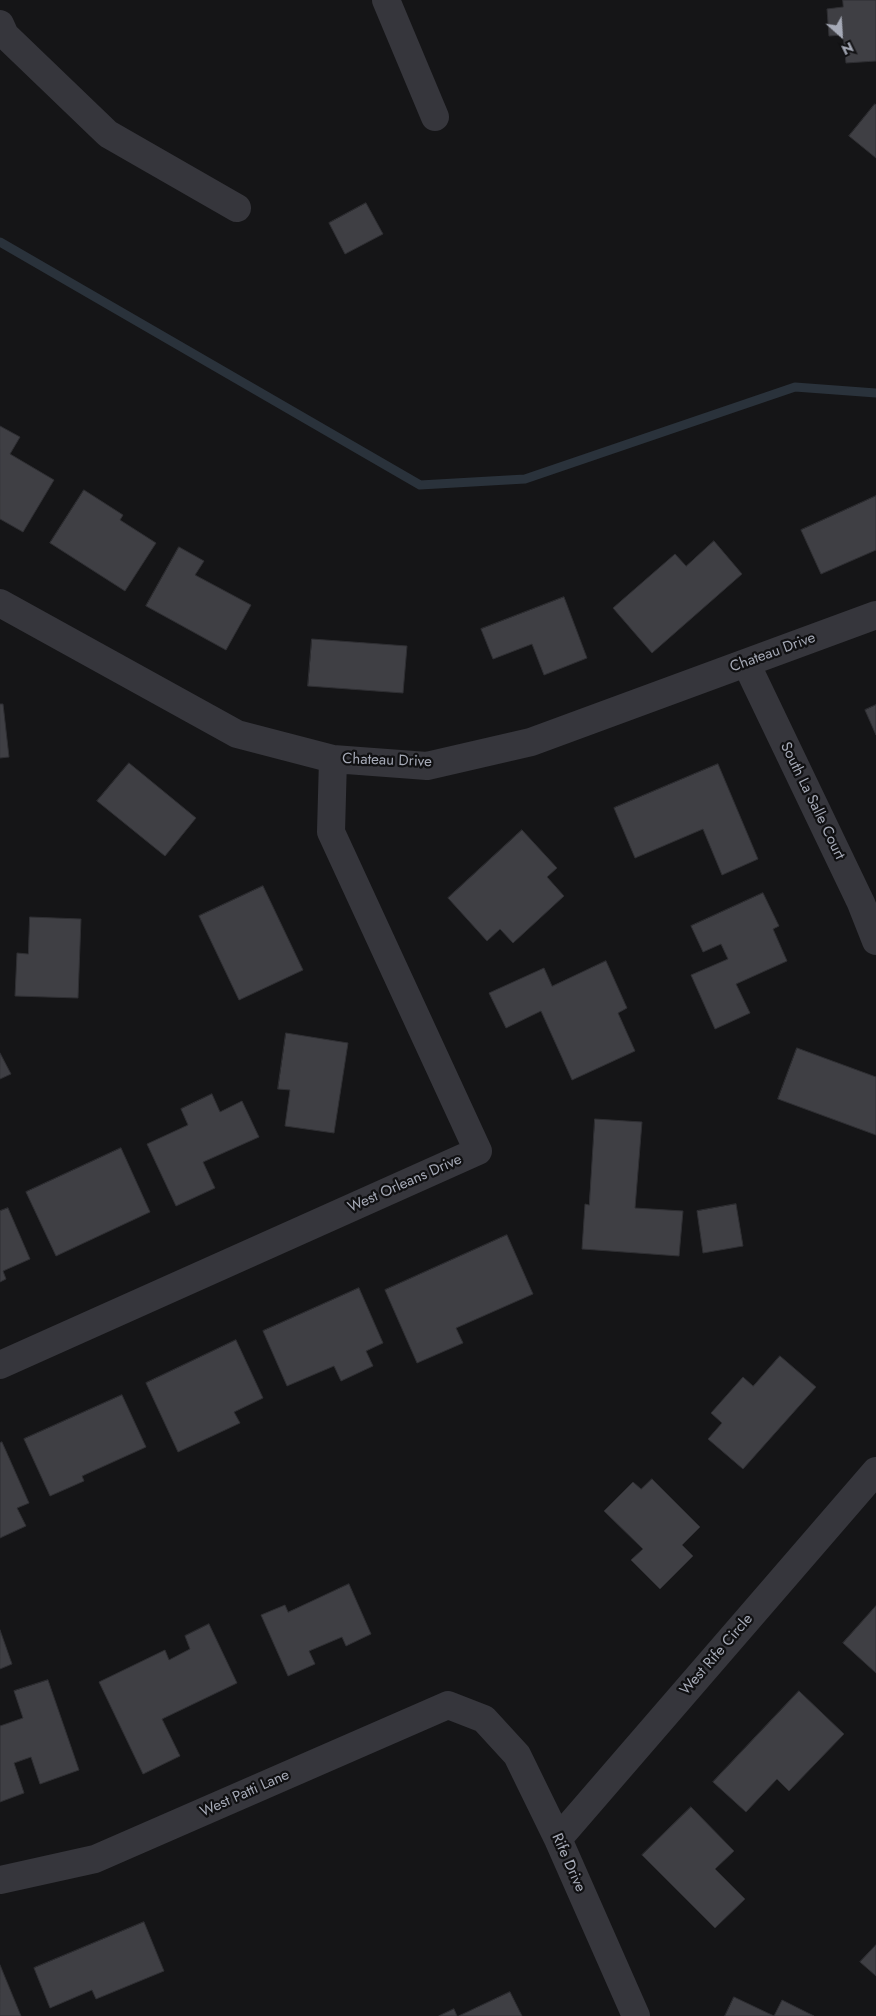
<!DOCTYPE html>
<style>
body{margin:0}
#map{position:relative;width:876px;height:2016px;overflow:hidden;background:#151517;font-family:Jost,sans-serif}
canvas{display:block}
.north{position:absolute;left:816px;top:10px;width:50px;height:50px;-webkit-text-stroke:4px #101012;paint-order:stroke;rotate:154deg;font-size:14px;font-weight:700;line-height:20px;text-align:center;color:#a6aab7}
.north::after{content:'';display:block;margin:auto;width:18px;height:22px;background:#a6aab7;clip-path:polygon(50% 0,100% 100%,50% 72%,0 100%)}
</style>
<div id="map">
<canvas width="876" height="2016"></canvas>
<div class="north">N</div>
</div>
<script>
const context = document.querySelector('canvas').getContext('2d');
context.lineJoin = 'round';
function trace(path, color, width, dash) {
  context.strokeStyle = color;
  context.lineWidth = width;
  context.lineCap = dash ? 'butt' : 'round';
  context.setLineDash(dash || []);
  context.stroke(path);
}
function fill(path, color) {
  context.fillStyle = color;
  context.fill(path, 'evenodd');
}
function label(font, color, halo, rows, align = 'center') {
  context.font = font + ' Jost,sans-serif';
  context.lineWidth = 4.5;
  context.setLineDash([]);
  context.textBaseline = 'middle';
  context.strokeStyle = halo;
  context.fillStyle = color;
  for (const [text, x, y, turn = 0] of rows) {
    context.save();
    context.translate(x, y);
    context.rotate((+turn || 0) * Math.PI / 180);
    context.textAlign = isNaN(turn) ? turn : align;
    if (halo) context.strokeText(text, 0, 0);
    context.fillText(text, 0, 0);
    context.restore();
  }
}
trace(new Path2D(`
 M0,242L420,485L525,479L795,387L876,393`), '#2a323b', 9);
const building = new Path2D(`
 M843,0H876V61L846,63L843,35L829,36L827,9L843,7Z
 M875,104L876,105V158L849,136Z
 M366,203L383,234L345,254L329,223Z
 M0,426L20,437L10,454L54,480L23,532L0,519Z
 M84,490L123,515L120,520L156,543L125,591L50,543Z
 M876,496V550L821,574L801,530Z
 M714,541L742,574L652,653L613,608L675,554L686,566Z
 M179,547L204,561L195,575L251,605L226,650L146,606Z
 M564,597L587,658L544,675L532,644L493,659L481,629Z
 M312,639L407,646L403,693L308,686Z
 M0,704H3L9,757L0,758Z
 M876,705V735L865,710Z
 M129,763L196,818L165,856L97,801Z
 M718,764L758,859L722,875L703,829L635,858L614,808Z
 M522,830L557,868L547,877L564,896L513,943L500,929L487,941L448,898Z
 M263,886L303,970L239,1000L199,916Z
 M763,893L779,926L773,929L787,961L736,984L750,1013L715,1029L691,975L728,959L721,944L703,952L691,926Z
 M30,917L81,919L78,998L15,996L17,953L28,954Z
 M606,961L627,1008L618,1013L635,1051L572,1080L541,1011L506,1028L489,993L544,968L552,986Z
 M286,1033L348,1043L334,1133L285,1126L290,1090L278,1089Z
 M797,1048L876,1077V1135L778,1099Z
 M0,1053L11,1074L0,1079Z
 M212,1094L220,1112L242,1101L259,1137L203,1162L215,1188L176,1206L147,1144L188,1125L181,1109Z
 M595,1119L642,1122L635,1208L683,1211L679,1256L582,1249L585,1204L589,1205Z
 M121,1148L150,1212L56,1256L26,1192Z
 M736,1204L743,1246L703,1253L697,1211Z
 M8,1208L30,1259L3,1271L6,1279L0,1282V1211Z
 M507,1235L533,1294L456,1328L463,1343L417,1363L385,1290Z
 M359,1288L383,1343L366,1351L373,1366L341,1381L334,1366L287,1386L263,1331Z
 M236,1340L263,1398L234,1412L240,1423L178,1452L146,1383Z
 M780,1356L816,1387L743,1469L708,1439L722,1423L711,1413L743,1377L753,1386Z
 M122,1395L146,1447L82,1476L84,1481L50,1496L24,1439Z
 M2,1442L29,1503L17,1508L26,1526L0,1538V1443Z
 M652,1479L700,1527L682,1545L693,1556L660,1589L631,1560L643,1549L604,1511L633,1482L641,1489Z
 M349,1584L371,1634L346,1646L342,1637L309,1651L315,1664L288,1676L261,1615L285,1605L288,1612Z
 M876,1606V1673L843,1643Z
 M209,1624L237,1683L162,1719L180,1756L143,1774L99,1682L165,1650L169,1660L190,1649L185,1636Z
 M0,1630L12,1664L0,1669Z
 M48,1680L79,1770L40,1784L31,1757L14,1763L24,1793L0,1802V1726L23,1718L14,1691Z
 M799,1691L844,1734L789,1791L777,1779L746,1812L713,1782Z
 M691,1807L734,1851L715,1869L745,1899L715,1928L642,1855Z
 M144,1922L164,1971L96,1999L92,1990L50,2008L34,1968Z
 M876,1945V1976L860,1962Z
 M0,1965L21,2016H0Z
 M510,1992L522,2016H459Z
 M734,1997L774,2016L782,2000L814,2016H725Z
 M454,2009L457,2016H439Z`);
fill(building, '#3f3f44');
trace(building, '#2f2f33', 1);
trace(new Path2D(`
 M386,0L435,117
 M0,24L5,35L108,134L237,208
 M0,603L237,734L333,759L427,766L531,742L876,615
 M746,663L861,903L876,941
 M0,1365L478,1151L331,832L333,759
 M558,1839L876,1471
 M0,1880L95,1859L448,1705L484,1719L517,1755L558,1839L636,2016`), '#36363c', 28);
label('15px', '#a6aab7', '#101012', [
 ["Chateau Drive",773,653,-20],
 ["Chateau Drive",387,761,2],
 ["South La Salle Court",812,801,64],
 ["West Orleans Drive",405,1184,-24],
 ["West Rife Circle",717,1655,-49],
 ["West Patti Lane",245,1794,-24],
 ["Rife Drive",568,1863,66]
]);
</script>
